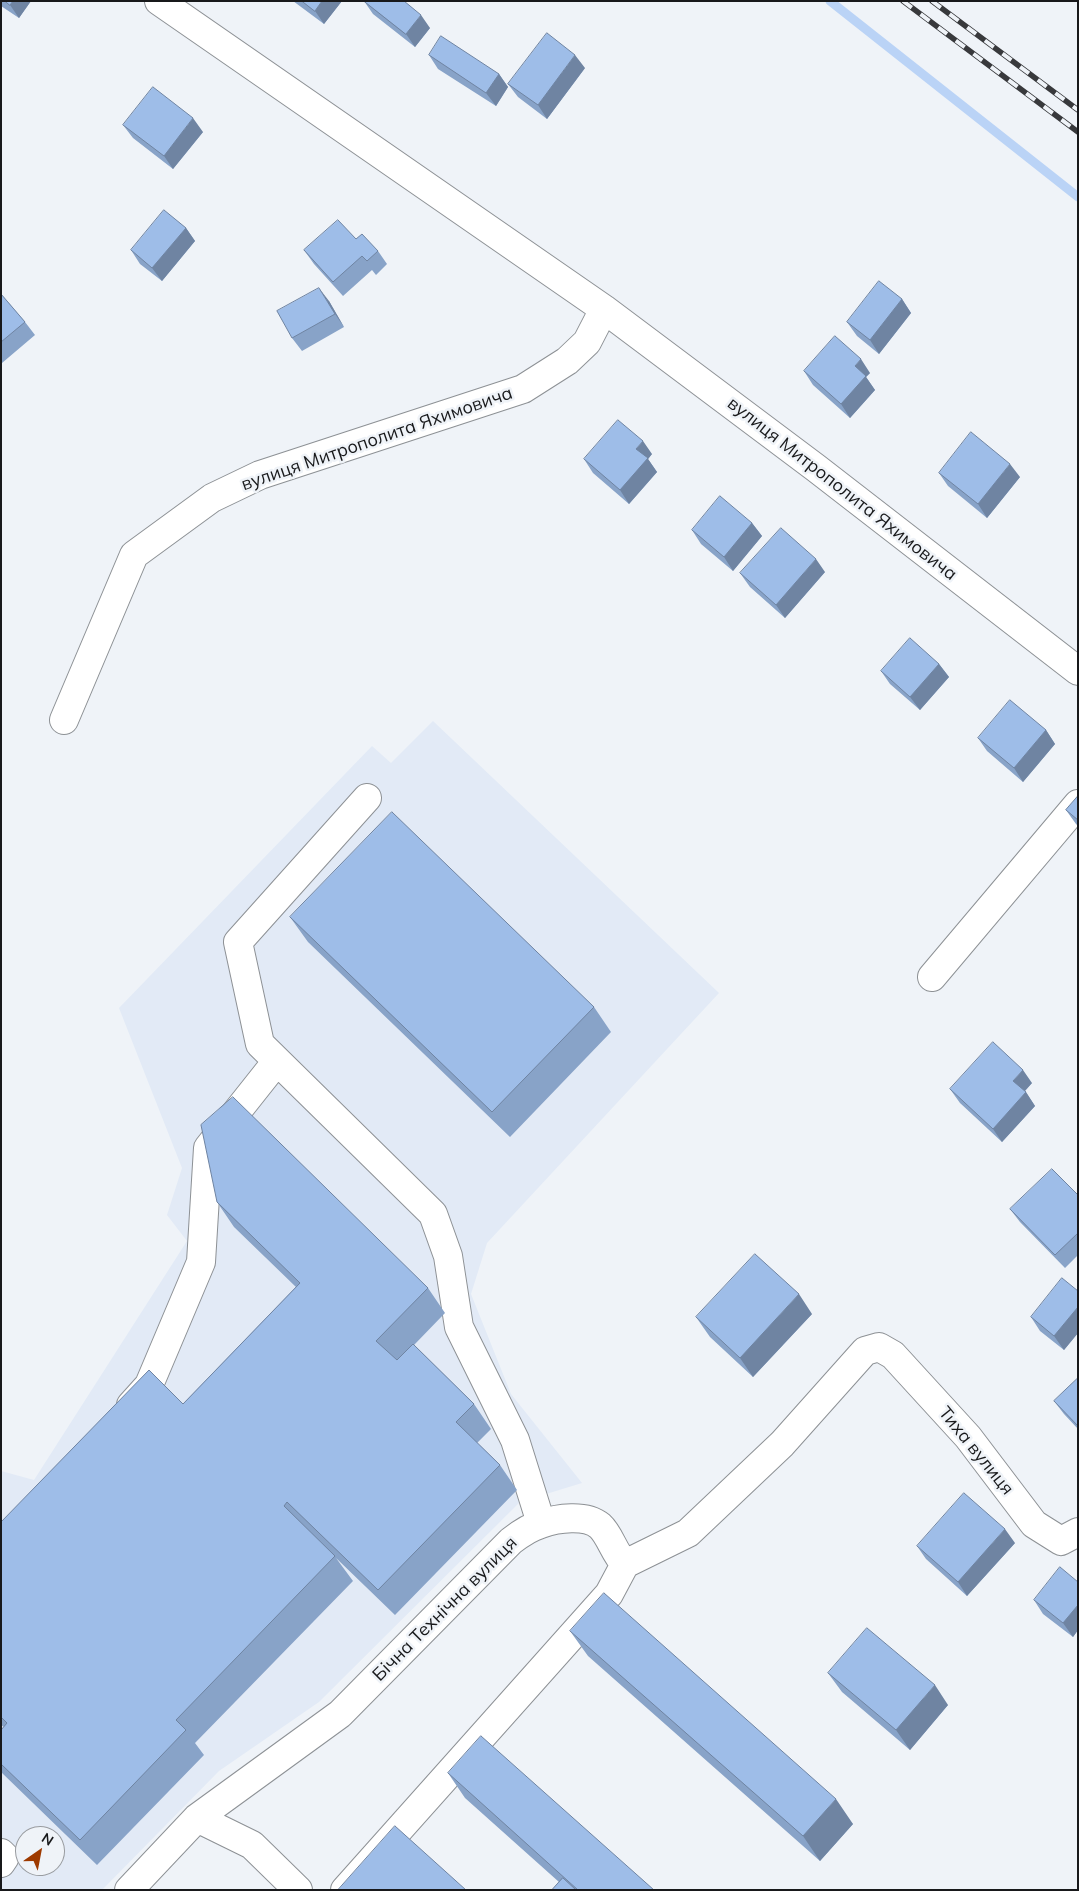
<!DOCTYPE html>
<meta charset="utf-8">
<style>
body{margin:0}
#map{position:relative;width:1079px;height:1891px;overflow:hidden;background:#eff3f8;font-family:Mulish,sans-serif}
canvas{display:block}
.frame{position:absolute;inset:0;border:2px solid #18191b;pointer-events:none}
.north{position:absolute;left:15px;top:1826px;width:50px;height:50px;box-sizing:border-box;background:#eff3f8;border:1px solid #999ca0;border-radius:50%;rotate:33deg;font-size:14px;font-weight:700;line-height:20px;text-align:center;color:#18191b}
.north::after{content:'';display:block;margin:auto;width:18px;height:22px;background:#9e3a00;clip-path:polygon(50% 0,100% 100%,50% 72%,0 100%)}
</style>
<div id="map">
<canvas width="1079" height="1891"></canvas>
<div class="frame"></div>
<div class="north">N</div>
</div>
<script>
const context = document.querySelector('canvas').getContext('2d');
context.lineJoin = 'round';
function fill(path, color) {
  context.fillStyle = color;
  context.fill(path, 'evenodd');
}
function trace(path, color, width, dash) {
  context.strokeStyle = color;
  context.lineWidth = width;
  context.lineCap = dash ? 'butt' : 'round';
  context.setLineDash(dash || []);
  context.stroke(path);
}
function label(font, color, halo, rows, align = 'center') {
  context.font = font + ' Mulish,sans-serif';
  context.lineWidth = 5;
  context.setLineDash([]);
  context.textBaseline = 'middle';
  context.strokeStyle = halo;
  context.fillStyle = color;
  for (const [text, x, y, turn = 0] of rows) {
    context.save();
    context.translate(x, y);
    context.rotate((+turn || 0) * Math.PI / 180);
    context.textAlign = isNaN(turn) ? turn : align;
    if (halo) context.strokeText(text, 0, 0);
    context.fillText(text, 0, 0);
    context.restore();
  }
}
fill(new Path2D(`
 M433,721L719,993L487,1243L471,1294L511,1394L582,1483L520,1502L319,1702L219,1771L102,1890H1V1471L34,1480L187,1241L167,1215L182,1168L119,1008L372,746L391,763ZM25,1836H55V1866H25Z`), '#e2eaf6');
trace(new Path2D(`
 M830,1L1078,197`), '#bad3f6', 9);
const minor = new Path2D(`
 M159,1L604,309L816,468L1078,671
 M64,720L134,555L212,498L260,475L523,389L567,361L587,342L604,309
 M367,798L238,942L260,1044L433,1214L448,1256L459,1327L515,1440L541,1523
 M932,977L1078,804
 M131,1405L149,1385L201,1262L208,1148L277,1061
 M197,1818L252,1845L298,1890
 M1,1853L5,1857L1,1863
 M129,1890L197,1818L340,1714L511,1541C520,1534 530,1527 541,1524C557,1518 586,1514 600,1526C610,1535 614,1553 625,1564L688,1533L782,1444L865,1351L879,1347L893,1355L968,1437L1034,1524L1061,1541L1078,1532
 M345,1890L609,1594L625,1564`);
trace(minor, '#8d9195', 30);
trace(minor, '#fff', 28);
const rail = new Path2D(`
 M903,1L1078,132
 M932,1L1078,110`);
trace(rail, '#38393c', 5.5);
trace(rail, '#eff3f8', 4, [11]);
fill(new Path2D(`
 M1,1H31L19,18L1,6Z
 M293,1H342L324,24Z
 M364,1L430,28L415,47L373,14Z
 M429,55L499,74L508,87L496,106L438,69Z
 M585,68L547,119L518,97L508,84Z
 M123,125L203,132L173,169L133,138Z
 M186,228L195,241L162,281L140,264L131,250Z
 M356,239L378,251L387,264L376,275L372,270L343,296L314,264L304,250Z
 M1,294L25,322L35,335L2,363L1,362Z
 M902,299L911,313L879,354L857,336L847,322Z
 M329,301L344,327L302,351L292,338Z
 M804,371L870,373L866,377L875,390L850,418L813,385Z
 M652,454L648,459L657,472L629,504L593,473L584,459Z
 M939,473L1020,477L987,518L948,486Z
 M752,523L762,536L733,571L701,544L692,530Z
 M825,572L785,618L750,587L740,573Z
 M939,664L949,677L920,710L890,684L881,671Z
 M1046,730L1055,744L1023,782L987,751L978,738Z
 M1078,796V826L1076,824L1066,810Z
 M290,917L594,1007L611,1032L510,1137L308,942Z
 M1032,1083L1025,1091L1035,1106L1002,1142L960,1103L950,1089Z
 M1078,1195V1255L1065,1268L1020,1222L1010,1209Z
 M217,1202L428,1288L445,1313L414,1345L474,1404L491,1429L477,1443L500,1465L517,1490L395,1615L336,1558L353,1581L195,1743L204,1755L97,1865L1,1772V1730L4,1727L1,1725V1522L183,1404L296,1287L234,1227Z
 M1078,1291V1333L1064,1350L1040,1331L1031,1317Z
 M812,1314L753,1377L710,1337L696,1317Z
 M1078,1378V1429L1064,1414L1054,1401Z
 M1015,1543L967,1596L926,1559L917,1546Z
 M1078,1582V1630L1073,1637L1043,1614L1034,1600Z
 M570,1631L853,1824L820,1861L588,1656Z
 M828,1673L948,1705L910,1750L842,1692Z
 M448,1773L654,1890H552L559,1882L465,1798Z`), '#88a3c8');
fill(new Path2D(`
 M13,1H31L19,18L10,5Z
 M322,1H342L324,24L315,11Z
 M421,15L430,28L415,47L406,34Z
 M575,55L585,68L547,119L538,105Z
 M499,74L508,87L496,106L486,93Z
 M193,118L203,132L173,169L164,156Z
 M186,228L195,241L162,281L152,268Z
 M319,288L329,301L344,327L335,314Z
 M902,299L911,313L879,354L870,340Z
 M861,359L870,373L866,377L875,390L850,418L841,404L855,366Z
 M643,441L652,454L648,459L657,472L629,504L620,490L636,449Z
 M1010,464L1020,477L987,518L978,504Z
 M752,523L762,536L733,571L724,557Z
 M816,559L825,572L785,618L776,605Z
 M939,664L949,677L920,710L910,697Z
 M1046,730L1055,744L1023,782L1014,768Z
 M1023,1070L1032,1083L1022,1094L1013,1081Z
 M1026,1092L1035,1106L1002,1142L993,1129Z
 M799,1294L812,1314L753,1377L740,1358Z
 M1078,1307V1333L1064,1350L1054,1336Z
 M1005,1529L1015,1543L967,1596L958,1582Z
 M1078,1605V1630L1073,1637L1063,1623Z
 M935,1685L948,1705L910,1750L896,1730Z
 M836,1799L853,1824L820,1861L803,1836Z`), '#6f84a2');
const building = new Path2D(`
 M5,1H13L10,5Z
 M302,1H322L315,11Z
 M364,1H404L421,15L406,34Z
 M547,33L575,55L538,105L508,84Z
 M441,36L499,74L486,93L429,55Z
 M153,87L193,118L164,156L123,125Z
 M164,210L186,228L152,268L131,250Z
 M338,220L356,239L362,234L378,251L367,261L362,256L333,282L304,250Z
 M879,281L902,299L870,340L847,322Z
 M319,288L335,314L292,338L277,311Z
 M1,294L25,322L1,342Z
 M835,336L861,359L855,366L866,376L841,404L804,371Z
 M618,420L643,441L636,449L648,458L620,490L584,459Z
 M971,432L1010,464L978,504L939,473Z
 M720,496L752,523L724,557L692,530Z
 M781,528L816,559L776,605L740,573Z
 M910,638L939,664L910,697L881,671Z
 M1010,700L1046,730L1014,768L978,738Z
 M1078,796V820L1066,810Z
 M392,812L594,1007L492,1112L290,917Z
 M993,1042L1023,1070L1013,1081L1026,1092L993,1129L950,1089Z
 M233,1097L428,1288L376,1341L397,1360L413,1344L474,1404L456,1422L500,1465L378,1590L287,1502L284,1506L335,1556L176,1720L186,1730L80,1840L1,1764V1730L7,1723L1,1717V1522L149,1370L183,1404L300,1283L217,1202L201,1125Z
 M1052,1169L1078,1195V1233L1055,1255L1010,1209Z
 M755,1254L799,1294L740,1358L696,1317Z
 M1062,1278L1078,1291V1307L1054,1336L1031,1317Z
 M1078,1378V1426L1054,1401Z
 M964,1493L1005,1529L958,1582L917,1546Z
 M1060,1567L1078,1582V1605L1063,1623L1034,1600Z
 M604,1593L836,1799L803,1836L570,1631Z
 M867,1628L935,1685L896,1730L828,1673Z
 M481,1736L654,1890H578L448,1773Z
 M395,1826L466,1890H338Z
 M563,1878L576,1890H552Z`);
fill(building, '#9ebde8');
trace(building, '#6f84a2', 1);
label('18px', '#18191b', '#eff3f8', [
 ["вулиця Митрополита Яхимовича",377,439,-19],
 ["вулиця Митрополита Яхимовича",842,489,38],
 ["Тиха вулиця",976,1451,51],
 ["Бічна Технічна вулиця",445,1609,-45]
]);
</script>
